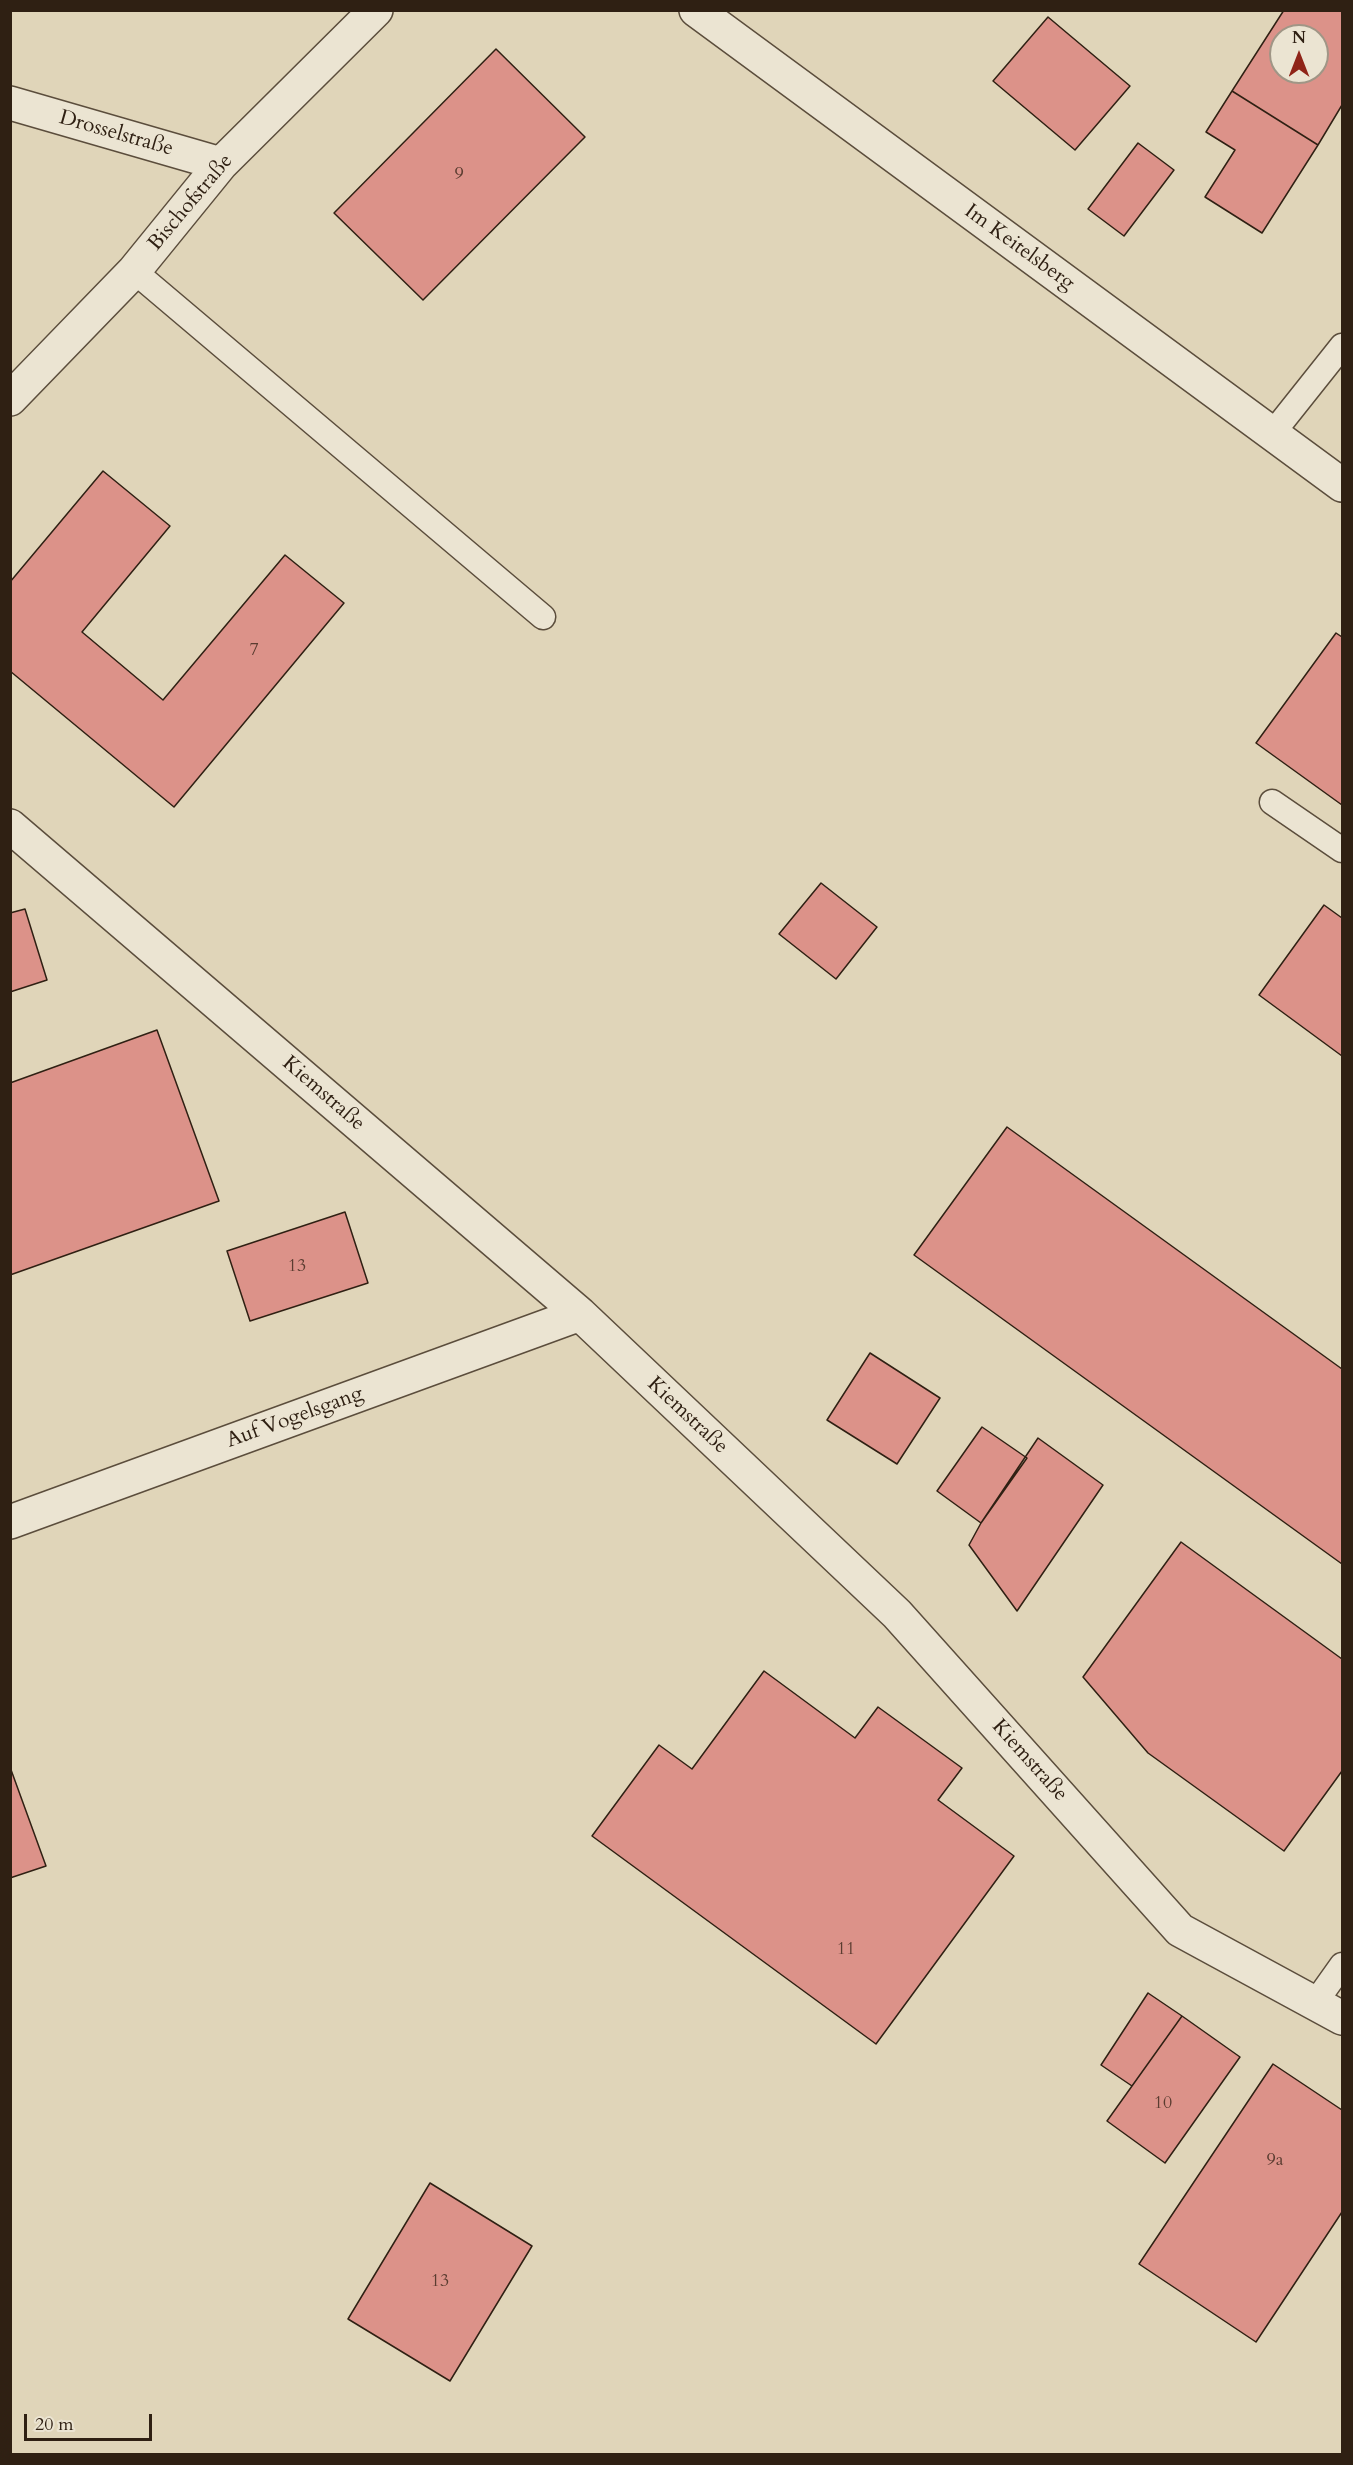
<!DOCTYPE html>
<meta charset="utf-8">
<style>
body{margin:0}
#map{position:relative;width:1353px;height:2465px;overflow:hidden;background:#e0d5b9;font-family:Cardo,serif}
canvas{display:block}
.frame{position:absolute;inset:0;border:12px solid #2f2013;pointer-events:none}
.north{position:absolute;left:1269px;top:24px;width:60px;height:60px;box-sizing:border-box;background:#ebe4d2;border:2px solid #a09686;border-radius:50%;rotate:0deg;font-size:16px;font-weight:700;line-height:24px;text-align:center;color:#2f2013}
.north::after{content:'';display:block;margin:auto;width:21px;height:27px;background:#8f2418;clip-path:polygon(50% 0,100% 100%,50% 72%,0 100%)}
.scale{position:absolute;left:24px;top:2414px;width:128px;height:27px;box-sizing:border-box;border:3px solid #2f2013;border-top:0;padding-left:8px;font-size:18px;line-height:21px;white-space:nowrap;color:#2f2013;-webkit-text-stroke:4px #ebe4d2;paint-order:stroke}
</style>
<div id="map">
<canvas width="1353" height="2465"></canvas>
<div class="frame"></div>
<div class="north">N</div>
<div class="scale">20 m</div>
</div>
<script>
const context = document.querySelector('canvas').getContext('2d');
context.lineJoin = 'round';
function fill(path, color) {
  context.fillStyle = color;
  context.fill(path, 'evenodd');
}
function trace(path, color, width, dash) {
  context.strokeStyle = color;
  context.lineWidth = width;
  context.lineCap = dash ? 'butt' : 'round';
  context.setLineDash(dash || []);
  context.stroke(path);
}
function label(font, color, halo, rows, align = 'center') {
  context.font = font + ' Cardo,serif';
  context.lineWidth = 4.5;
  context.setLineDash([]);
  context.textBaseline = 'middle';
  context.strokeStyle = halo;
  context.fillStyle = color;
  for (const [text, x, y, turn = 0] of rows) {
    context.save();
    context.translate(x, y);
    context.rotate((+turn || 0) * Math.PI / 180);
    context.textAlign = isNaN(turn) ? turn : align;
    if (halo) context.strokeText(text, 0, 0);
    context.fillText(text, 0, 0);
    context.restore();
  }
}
const building = new Path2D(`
 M1284,10H1342V105L1318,145L1232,91ZM1281,36H1317V72H1281Z
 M1048,17L1130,86L1075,150L993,81Z
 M496,49L585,137L423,300L334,213Z
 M1232,91L1318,145L1262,233L1205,197L1235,150L1206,132Z
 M1138,143L1174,170L1124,236L1088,209Z
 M103,471L170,526L82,632L163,700L285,555L344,603L174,807L10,671V582Z
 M1336,633L1342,637V805L1256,743Z
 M821,883L877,927L836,979L779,934Z
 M1324,905L1342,918V1056L1259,995Z
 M25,909L47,980L10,992V913Z
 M157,1030L219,1201L10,1275V1083Z
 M1007,1127L1342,1369V1564L914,1255Z
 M345,1212L368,1283L250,1321L227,1251Z
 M870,1353L940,1398L897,1464L827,1420Z
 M982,1427L1027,1458L981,1523L937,1491Z
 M1038,1438L1103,1485L1017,1611L969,1545L981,1523Z
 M1181,1542L1342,1659V1771L1284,1851L1148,1753L1083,1677Z
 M764,1671L855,1738L878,1707L962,1768L938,1800L1014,1856L876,2044L592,1836L659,1745L692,1769Z
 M10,1767L46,1866L10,1878Z
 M1148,1993L1182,2016L1132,2086L1101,2065Z
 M1182,2016L1240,2057L1165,2163L1107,2121Z
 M1273,2064L1342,2110V2212L1256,2342L1139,2264Z
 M430,2183L532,2246L450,2381L348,2319Z`);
fill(building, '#dc9289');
trace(building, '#2f2013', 1.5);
const lane = new Path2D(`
 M134,271L543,617
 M1272,434L1342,346
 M1272,802L1342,850
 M1315,2003L1342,1965`);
const street = new Path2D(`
 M696,10L1342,485
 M10,103L221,164
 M10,399L134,271L221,164L376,10
 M10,826L580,1314L897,1614L1180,1930L1342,2018
 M10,1522L580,1314`);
trace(lane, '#5b4d3c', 27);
trace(street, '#5b4d3c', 36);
trace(lane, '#ebe4d2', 24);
trace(street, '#ebe4d2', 33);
label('18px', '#5a3c30', null, [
 ["9",459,175],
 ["7",254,651],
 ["13",297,1267],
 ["11",846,1950],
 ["10",1163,2104],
 ["9a",1275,2161],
 ["13",440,2282]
]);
label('21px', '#2f2013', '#ebe4d2', [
 ["Drosselstraße",116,134,16],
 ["Bischofstraße",191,203,-50],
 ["Im Keitelsberg",1019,248,36],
 ["Kiemstraße",323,1094,41],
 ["Kiemstraße",687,1416,43],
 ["Auf Vogelsgang",295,1418,-20],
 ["Kiemstraße",1029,1761,48]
]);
</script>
